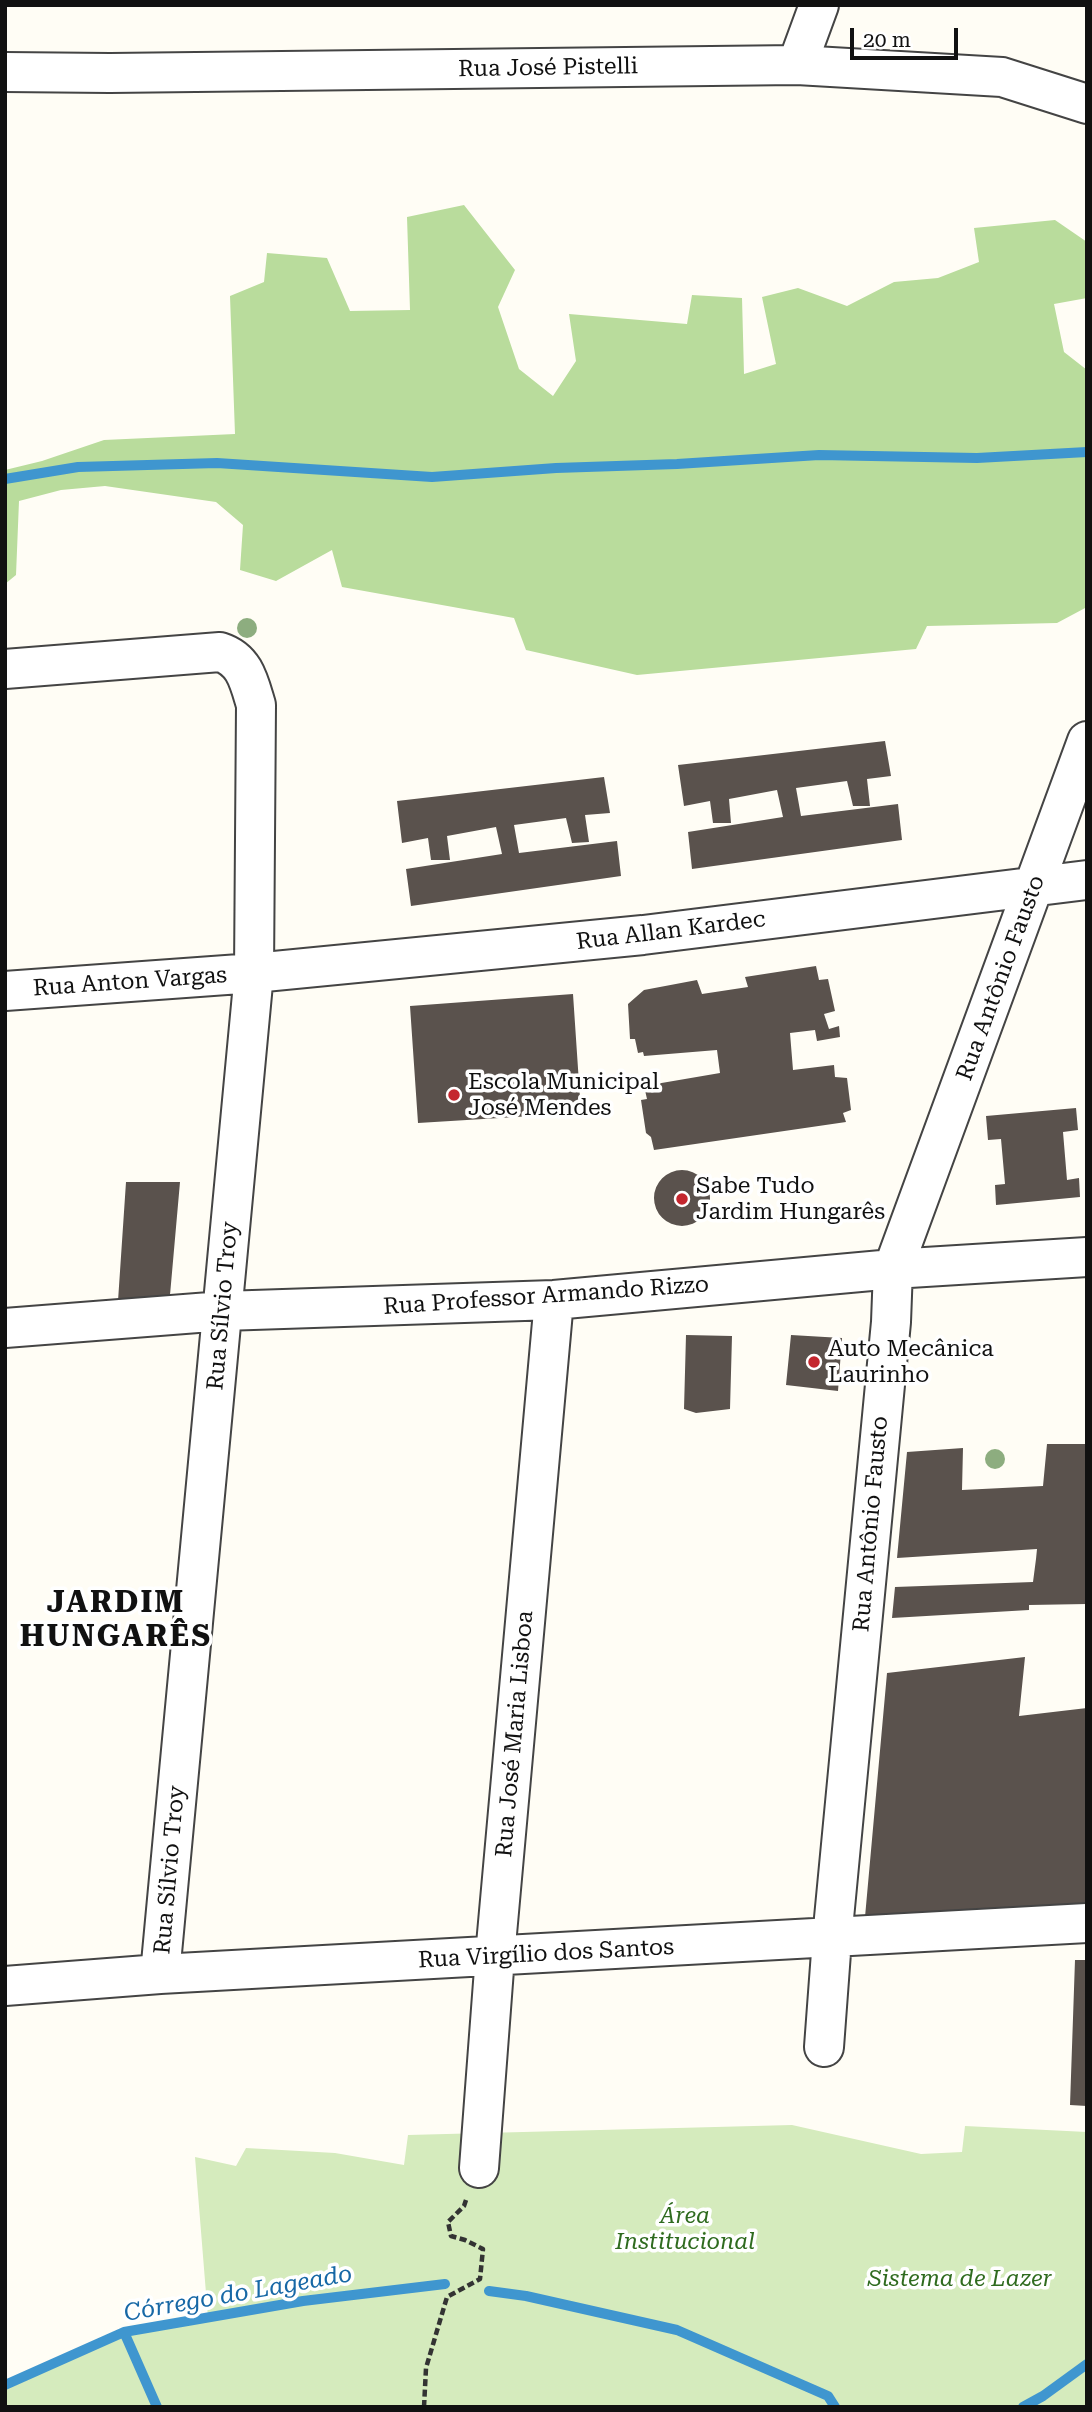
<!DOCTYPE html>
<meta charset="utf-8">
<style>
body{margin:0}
#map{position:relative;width:1092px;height:2412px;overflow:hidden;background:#fffdf5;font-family:"Roboto Serif",serif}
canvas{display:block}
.frame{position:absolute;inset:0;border:7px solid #111;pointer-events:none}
.scale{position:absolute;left:850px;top:28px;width:108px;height:32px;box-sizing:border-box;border:4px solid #111;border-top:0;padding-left:9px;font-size:21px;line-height:24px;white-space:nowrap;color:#111;-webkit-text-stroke:5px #fff;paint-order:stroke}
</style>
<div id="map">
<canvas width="1092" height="2412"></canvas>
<div class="frame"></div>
<div class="scale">20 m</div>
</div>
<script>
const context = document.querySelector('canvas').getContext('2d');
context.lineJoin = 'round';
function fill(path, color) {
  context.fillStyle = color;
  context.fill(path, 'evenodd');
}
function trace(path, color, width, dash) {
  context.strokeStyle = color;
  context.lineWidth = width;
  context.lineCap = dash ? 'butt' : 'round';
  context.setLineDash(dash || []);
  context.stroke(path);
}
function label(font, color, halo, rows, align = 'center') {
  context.font = font + ' "Roboto Serif",serif';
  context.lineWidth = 7;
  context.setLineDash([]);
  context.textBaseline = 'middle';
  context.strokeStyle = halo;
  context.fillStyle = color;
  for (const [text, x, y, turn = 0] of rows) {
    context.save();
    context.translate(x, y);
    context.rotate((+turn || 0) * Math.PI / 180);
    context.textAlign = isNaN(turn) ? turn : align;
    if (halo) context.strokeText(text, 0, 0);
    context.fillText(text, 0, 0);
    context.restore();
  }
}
fill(new Path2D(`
 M792,2125L921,2154L962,2152L965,2126L1087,2132V2407H5V2385L124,2332L208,2318L195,2157L236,2166L246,2148L335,2153L404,2165L408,2135ZM445,2284L446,2285L236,2314L303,2301Z`), '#d5ebbd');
fill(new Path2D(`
 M464,205L515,270L498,307L519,369L553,396L576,361L569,314L687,324L692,295L742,298L744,374L776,364L762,297L798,288L847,306L894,282L938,278L979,262L974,228L1055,220L1087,242V298L1054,304L1064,352L1087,370V607L1057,623L927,626L916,649L637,675L526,650L514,618L342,587L332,550L276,581L240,570L243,525L216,502L105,486L61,490L19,501L16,575L5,584V470L42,461L104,440L235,434L230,296L264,282L267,253L327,258L350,311L410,310L407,217Z`), '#b9dc9c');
trace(new Path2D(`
 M5,479L78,467L217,463L432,477L556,468L677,464L819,455L977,458L1087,452
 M489,2291L526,2296L677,2330L828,2396L835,2407
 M124,2332L157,2407
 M5,2385L124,2332L303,2301L445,2284
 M1023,2407L1043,2396L1087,2364`), '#3f96cf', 10);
fill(new Path2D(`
 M885,741L891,776L867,779L870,806H853L847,781L796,788L801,816L898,804L902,840L692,869L688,832L783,817L777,790L729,799L731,823H713L710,801L684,806L678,765Z
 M604,777L610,813L585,815L589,842L572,843L566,818L514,825L519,853L617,841L621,876L411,906L406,869L502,854L496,827L447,836L450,860H431L428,838L402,843L397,801Z
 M816,966L819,980L828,979L835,1011L824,1014L829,1029L839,1026L840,1037L817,1041L815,1030L790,1033L793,1070L834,1065L835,1077L847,1078L851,1110L843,1113L846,1122L654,1150L651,1137L646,1133L641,1100L647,1099L644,1086L720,1073L717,1050L644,1056L643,1052L638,1053L635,1039H630L628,1004L644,990L697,980L702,994L748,987L745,977Z
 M573,994L581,1113L418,1123L410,1006Z
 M1076,1108L1078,1130L1063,1132L1067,1180L1079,1178L1080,1197L996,1205L995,1185L1005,1184L1001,1139L988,1140L986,1116Z
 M654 1198a28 28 0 1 1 56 0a28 28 0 1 1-56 0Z
 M126,1182H180L170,1295L118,1301Z
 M686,1335L732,1336L730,1409L696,1413L684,1409Z
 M791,1335L842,1338L838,1391L786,1385Z
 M1047,1444H1087V1604L1029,1605V1610L892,1618L895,1587L1033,1582L1036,1559L1037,1549L897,1558L907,1452L963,1448L962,1490L1043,1486Z
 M1025,1657L1019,1716L1087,1708V1903L865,1917L887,1673Z
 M1075,1960H1087V2106L1070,2105Z`), '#5a524d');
const minor = new Path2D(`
 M797,65L819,5
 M5,72L110,73L797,65L1002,77L1087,104
 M5,669L220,652C245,660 249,682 256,705L254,973L160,1974
 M5,991L254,973L643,935L1087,880
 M5,1328L223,1311L554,1300L893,1269L1087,1257
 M5,1986L160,1974L1087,1923
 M824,2047L832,1939L891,1322L893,1269L1087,741
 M479,2168L495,1956L554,1300`);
trace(minor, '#444', 42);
trace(new Path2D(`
 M424,2407L426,2368L447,2297L480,2279L483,2249L465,2240L451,2236L448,2222L464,2206L466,2200`), '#333', 4.5, [7, 3.5]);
trace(minor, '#fff', 38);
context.fillStyle = '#8dad7f';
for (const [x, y] of [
 [247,628],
 [995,1459]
]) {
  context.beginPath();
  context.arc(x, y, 10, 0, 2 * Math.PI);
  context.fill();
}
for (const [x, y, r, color] of [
 [454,1095,7,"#c4262e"],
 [682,1199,7,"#c4262e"],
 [814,1362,7,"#c4262e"]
]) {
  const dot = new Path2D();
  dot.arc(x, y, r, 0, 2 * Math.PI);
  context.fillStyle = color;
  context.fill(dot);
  trace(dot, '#fff', 2.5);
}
label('23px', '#111', '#fff', [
 ["Rua José Pistelli",548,68,-1],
 ["Rua Allan Kardec",671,931,-7],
 ["Rua Antônio Fausto",1001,978,-70],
 ["Rua Anton Vargas",130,982,-4],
 ["Rua Professor Armando Rizzo",546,1296,-4],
 ["Rua Sílvio Troy",223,1306,-85],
 ["Rua Antônio Fausto",871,1524,-85],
 ["Rua José Maria Lisboa",515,1734,-85],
 ["Rua Sílvio Troy",170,1870,-85],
 ["Rua Virgílio dos Santos",546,1954,-3]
]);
label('23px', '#111', '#fff', [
 ["Escola Municipal",468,1082],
 ["José Mendes",468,1108],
 ["Sabe Tudo",696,1186],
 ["Jardim Hungarês",696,1212],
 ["Auto Mecânica",828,1349],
 ["Laurinho",828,1375]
], 'left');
label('italic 23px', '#2f6b1f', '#fff', [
 ["Área",685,2216],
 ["Institucional",685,2242],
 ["Sistema de Lazer",960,2279]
]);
label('italic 24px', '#1768a6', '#fff', [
 ["Córrego do Lageado",238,2294,-10]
]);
context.letterSpacing = '2px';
label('bold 30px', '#111', '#fff', [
 ["JARDIM",116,1603],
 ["HUNGARÊS",116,1637]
]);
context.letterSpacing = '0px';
</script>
